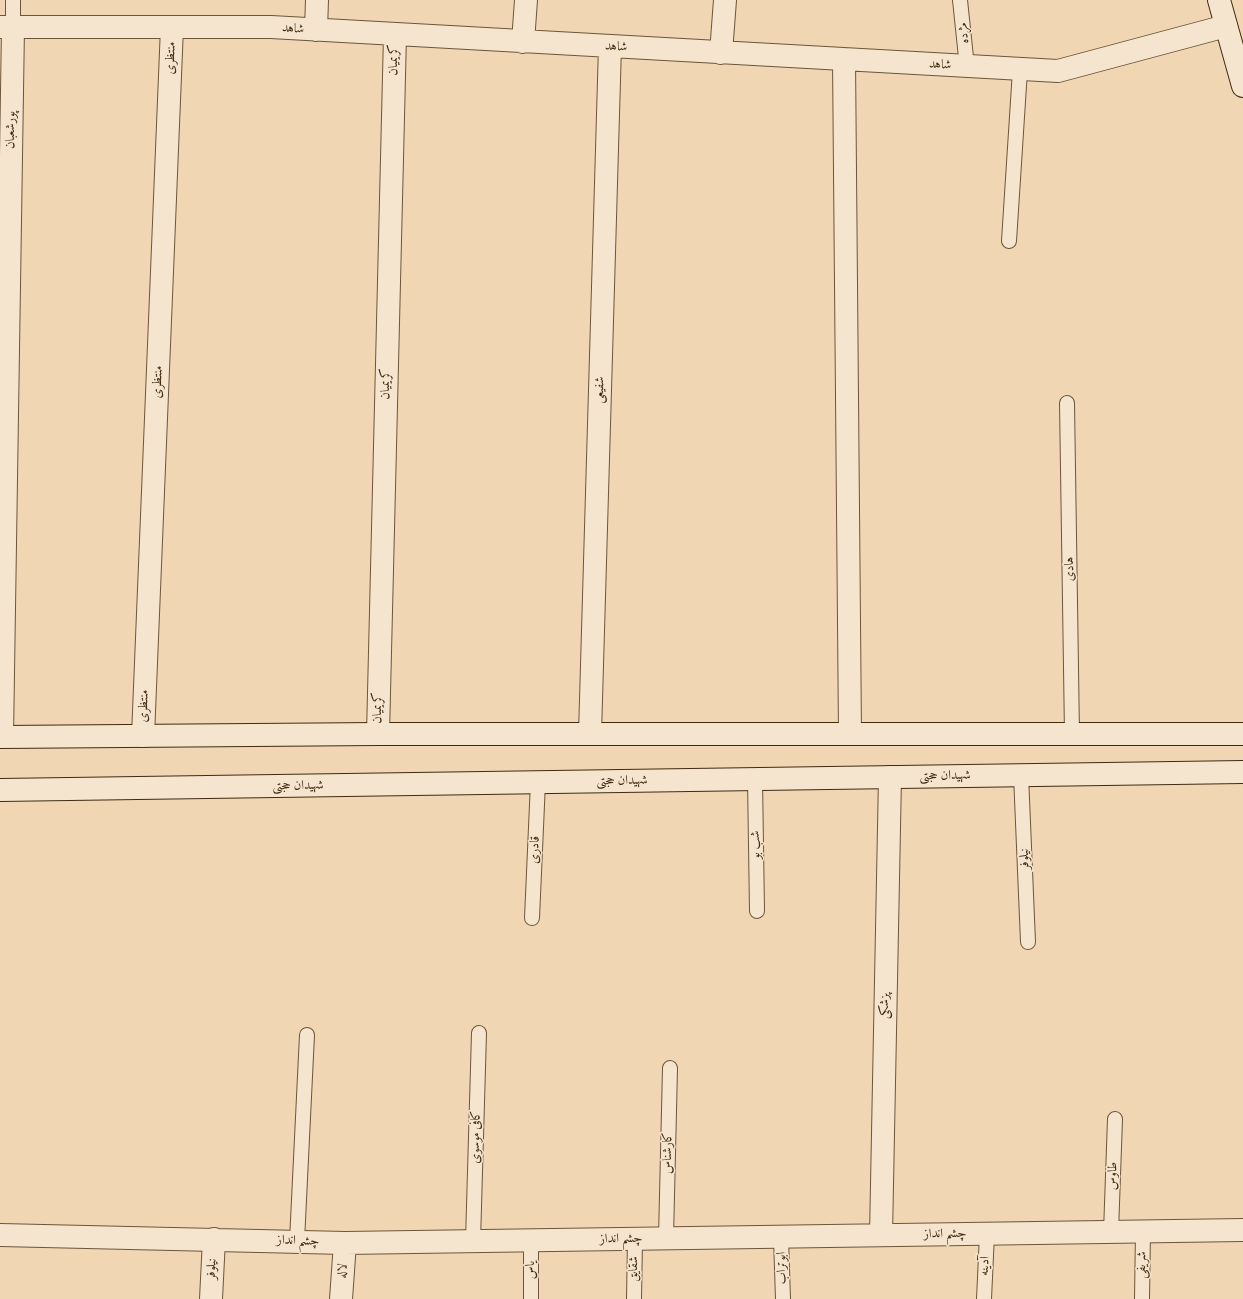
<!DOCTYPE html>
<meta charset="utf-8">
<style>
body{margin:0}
canvas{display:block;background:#f0d6b3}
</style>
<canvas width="1243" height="1299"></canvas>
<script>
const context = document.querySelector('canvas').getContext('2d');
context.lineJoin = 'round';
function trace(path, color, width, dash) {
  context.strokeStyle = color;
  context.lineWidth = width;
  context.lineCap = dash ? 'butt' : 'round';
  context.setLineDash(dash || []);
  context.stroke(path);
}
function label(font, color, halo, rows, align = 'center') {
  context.font = font + ' "Libre Bodoni",Amiri,serif';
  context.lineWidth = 3;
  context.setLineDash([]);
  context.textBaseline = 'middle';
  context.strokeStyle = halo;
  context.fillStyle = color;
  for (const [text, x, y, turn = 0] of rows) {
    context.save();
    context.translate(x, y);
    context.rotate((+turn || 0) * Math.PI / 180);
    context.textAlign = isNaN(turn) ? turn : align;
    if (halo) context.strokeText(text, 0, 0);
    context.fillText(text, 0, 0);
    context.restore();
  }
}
const lane = new Path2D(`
 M960,0L967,67
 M13,27V0
 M1009,241L1020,70
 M1067,403L1072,734
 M1021,775L1028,942
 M755,779L757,911
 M532,918L538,782
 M1111,1232L1115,1119
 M781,1237L783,1299
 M666,1238L670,1068
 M531,1240V1299
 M297,1241L307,1035
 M473,1241L479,1033
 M634,1299L635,1239
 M984,1299L987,1234
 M1142,1299L1143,1231`);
const street = new Path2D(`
 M0,27H271L1058,71L1226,26
 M316,30L317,0
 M523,42L526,0
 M721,53L725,0
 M844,59L850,734
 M378,734L395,35
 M590,734L610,46
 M143,736L172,27
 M2,737L13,27
 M0,1235L345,1243L1243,1230
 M881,1235L890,777
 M211,1299L214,1239
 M341,1299L345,1243`);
const secondary = new Path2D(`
 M1219,0L1243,86
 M0,737L378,734H1243
 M0,790L1243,772`);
trace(lane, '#6c563a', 16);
trace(street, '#6c563a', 24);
trace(secondary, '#402b12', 24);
trace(lane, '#f5e4ce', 14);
trace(street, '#f5e4ce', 22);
trace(secondary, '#f5e4ce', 22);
label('13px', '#402b12', '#f5e4ce', [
 ["شاهد",293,29,4],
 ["مژده",964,33,-96],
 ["شاهد",616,47,3],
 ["منتظری",171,58,-88],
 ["کریمیان",394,60,-89],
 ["شاهد",940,65,3],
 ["پورشعبان",11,130,-89],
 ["منتظری",158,382,-88],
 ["کریمیان",386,384,-89],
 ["شفیعی",600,390,-88],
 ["هادی",1070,569,-91],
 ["منتظری",144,706,-88],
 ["کریمیان",378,708,-89],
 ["شهیدان حجتی",945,776,-1],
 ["شهیدان حجتی",622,781,-1],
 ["شهیدان حجتی",298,786,-1],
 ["شب بو",756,845,-91],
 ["قادری",535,850,-87],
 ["نیلوفر",1025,859,-92],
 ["پزشکی",885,1006,-89],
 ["کافی موسوی",476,1137,-89],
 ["کارشناس",668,1153,-89],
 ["طاوس",1113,1176,-88],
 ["چشم انداز",945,1234,-1],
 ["چشم انداز",621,1239,-1],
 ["چشم انداز",298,1241,2],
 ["شریفی",1142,1265,-89],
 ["آدینه",985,1266,-87],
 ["ابوتراب",782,1268,-92],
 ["نیلوفر",212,1269,-87],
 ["شقایق",634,1269,-89],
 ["یاس",531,1270,-90],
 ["لاله",343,1271,-87]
]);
</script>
